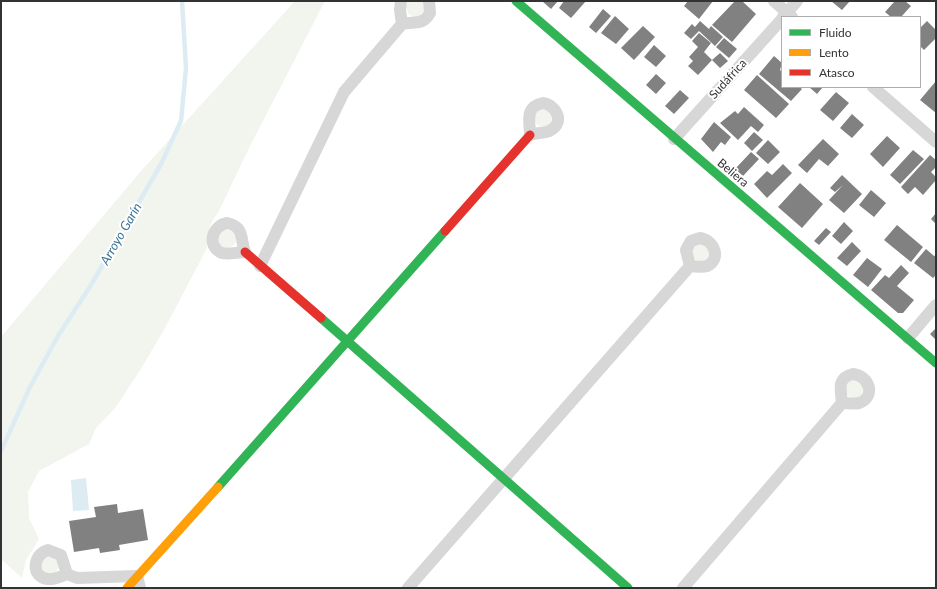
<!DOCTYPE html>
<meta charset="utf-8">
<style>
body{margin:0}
#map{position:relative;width:937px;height:589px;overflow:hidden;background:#fff;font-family:Lato,sans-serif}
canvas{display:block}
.frame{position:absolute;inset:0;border:2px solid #333;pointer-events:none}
.legend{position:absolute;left:781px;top:16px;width:140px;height:72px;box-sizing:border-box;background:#fff;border:1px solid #adadad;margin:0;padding:5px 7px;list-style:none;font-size:12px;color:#333}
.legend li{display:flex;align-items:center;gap:8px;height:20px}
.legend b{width:20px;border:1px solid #adadad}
</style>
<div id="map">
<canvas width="937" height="589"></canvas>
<div class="frame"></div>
<ul class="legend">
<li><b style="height:5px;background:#30b455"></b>Fluido</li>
<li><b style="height:5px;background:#ff9f0a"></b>Lento</li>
<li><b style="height:5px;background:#e5322d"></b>Atasco</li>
</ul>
</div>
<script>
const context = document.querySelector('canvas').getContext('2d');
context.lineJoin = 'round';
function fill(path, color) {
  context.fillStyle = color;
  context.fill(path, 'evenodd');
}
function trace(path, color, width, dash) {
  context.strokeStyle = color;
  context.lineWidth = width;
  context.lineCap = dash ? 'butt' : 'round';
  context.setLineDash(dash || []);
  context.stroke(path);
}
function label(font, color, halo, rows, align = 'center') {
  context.font = font + ' Lato,sans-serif';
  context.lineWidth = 4;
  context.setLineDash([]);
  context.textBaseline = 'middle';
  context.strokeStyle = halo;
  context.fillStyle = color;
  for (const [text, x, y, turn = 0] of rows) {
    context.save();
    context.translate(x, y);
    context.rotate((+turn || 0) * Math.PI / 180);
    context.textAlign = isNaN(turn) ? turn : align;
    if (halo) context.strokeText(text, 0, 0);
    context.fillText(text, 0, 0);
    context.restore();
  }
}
fill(new Path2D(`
 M295,1H325L248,150L218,213C210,223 206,234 207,248L165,328L142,367L116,407L96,428L89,444L39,471L28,492L29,518L39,539L26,560L22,578L1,559V337L141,171Z
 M408,1H423L424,11L420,16L413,17L408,13L406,7Z
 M534 118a9 9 0 1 1 18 0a9 9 0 1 1-18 0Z
 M218 239a9 9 0 1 1 18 0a9 9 0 1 1-18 0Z
 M692 253a9 9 0 1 1 18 0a9 9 0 1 1-18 0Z
 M845 389a9 9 0 1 1 18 0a9 9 0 1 1-18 0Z
 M41 565a9 9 0 1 1 18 0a9 9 0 1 1-18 0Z`), '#f1f5ed');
fill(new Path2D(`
 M86,478L89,510L73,511L71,480Z`), '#ddebf3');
trace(new Path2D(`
 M1,451L30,387L58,336L91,285L161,164L181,121L186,68L182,1`), '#ddebf3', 4.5);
fill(new Path2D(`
 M542,1H558L551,9Z
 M564,1H586L571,18L559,8Z
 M688,1H713L699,19L684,6Z
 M735,1H742L756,14L732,42L712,25Z
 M831,1H850L842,10Z
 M895,1H905L911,6L901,17H891L885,12Z
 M603,9L611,16L596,33L589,27Z
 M615,16L629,29L616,44L601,33Z
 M700,21L709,29L711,26L723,37L715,46L699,31L691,39L684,33L692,24L695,27Z
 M927,21L936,30V38L924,50L920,46V28Z
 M643,26L655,37L634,60L621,48Z
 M699,33L711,43L704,52L712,60L720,53L728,61L720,68L712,60L698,75L688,66L693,61L689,57L698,47L692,41Z
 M724,38L737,49L729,58L716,47Z
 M654,45L666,56L656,67L644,57Z
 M774,56L782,63L780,70L782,72V87H800L802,89L791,101L759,74Z
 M656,74L666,83L656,94L646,85Z
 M757,75L789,104L776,118L744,90Z
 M936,81V113L920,100Z
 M809,87H823L817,94Z
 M680,90L689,98L674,114L665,106Z
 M836,92L849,103L833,121L820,110Z
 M744,107L764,125L758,132L751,126L738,140L720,123L735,111L738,114Z
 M852,114L864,125L852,138L840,128Z
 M714,122L731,137L725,145L721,142L713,152L701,139Z
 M754,132L763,140L752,151L744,143Z
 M887,136L900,148L883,167L870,154Z
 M823,139L839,154L828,166L819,159L807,173L798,165Z
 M768,140L780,152L768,164L756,153Z
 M913,150L924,159L900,184L890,175Z
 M751,152L759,159L743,176L735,169Z
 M930,155L936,160V167L931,172L936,177V180L923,195L915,187L908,194L901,187Z
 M783,164L792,173L767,198L754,184L767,171L772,175Z
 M842,175L862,194L844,213L829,200L843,185L835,192L830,188Z
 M800,183L823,204L802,228L778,207Z
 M871,190L886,203L874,217L859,205Z
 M936,213V224L931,219Z
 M844,222L853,231L841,244L832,236Z
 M897,225L923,247L911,262L884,240Z
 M826,228L831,232L819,245L814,241Z
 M852,242L861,251L847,266L837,258Z
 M926,249L934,256L936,255V275L933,278L914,263Z
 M867,258L882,269L868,287L853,275Z
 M901,265L909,273L897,286L914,300L903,313H898L871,290L885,275L889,278Z
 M936,328V340L930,334Z
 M117,504L118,513L143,509L148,540L119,545L120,550L100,553L99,548L74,552L69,521L96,517L94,507Z`), '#818181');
trace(new Path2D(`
 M401,1L400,10L402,24C414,21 423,26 430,13L429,1
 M774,1L792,17
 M783,17L797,1
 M873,87L936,142
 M543,103C556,105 565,122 551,130C545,134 537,132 530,135C530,121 524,107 543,103Z
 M674,139L782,19
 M227,223C245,227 240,239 245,252C237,252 229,255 222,253C206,246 212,226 227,223Z
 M700,238C714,240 722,259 707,266C701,268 696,266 690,266L686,250L691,241Z
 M260,266L344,92L402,24
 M908,338L936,305
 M853,374C870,376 876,397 859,403C854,404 848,403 842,403C841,390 836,378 853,374Z
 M48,550L61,555L67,574C61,576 55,580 48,579C30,577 33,554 48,550Z
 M67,574L77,578L137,576L140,588
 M408,588L690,266
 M683,588L842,403`), '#d7d7d7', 12);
trace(new Path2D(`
 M516,1L936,363
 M321,318L628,588
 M218,487L445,231`), '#30b455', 9);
trace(new Path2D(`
 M127,588L218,487`), '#ff9f0a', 9);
trace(new Path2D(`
 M445,231L530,135
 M245,252L321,318`), '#e5322d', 9);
label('12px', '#333', '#fff', [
 ["Sudáfrica",728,79,-48],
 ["Beliera",733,173,40]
]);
label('italic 13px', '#3f7597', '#fff', [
 ["Arroyo Garín",121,234,-60]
]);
</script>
